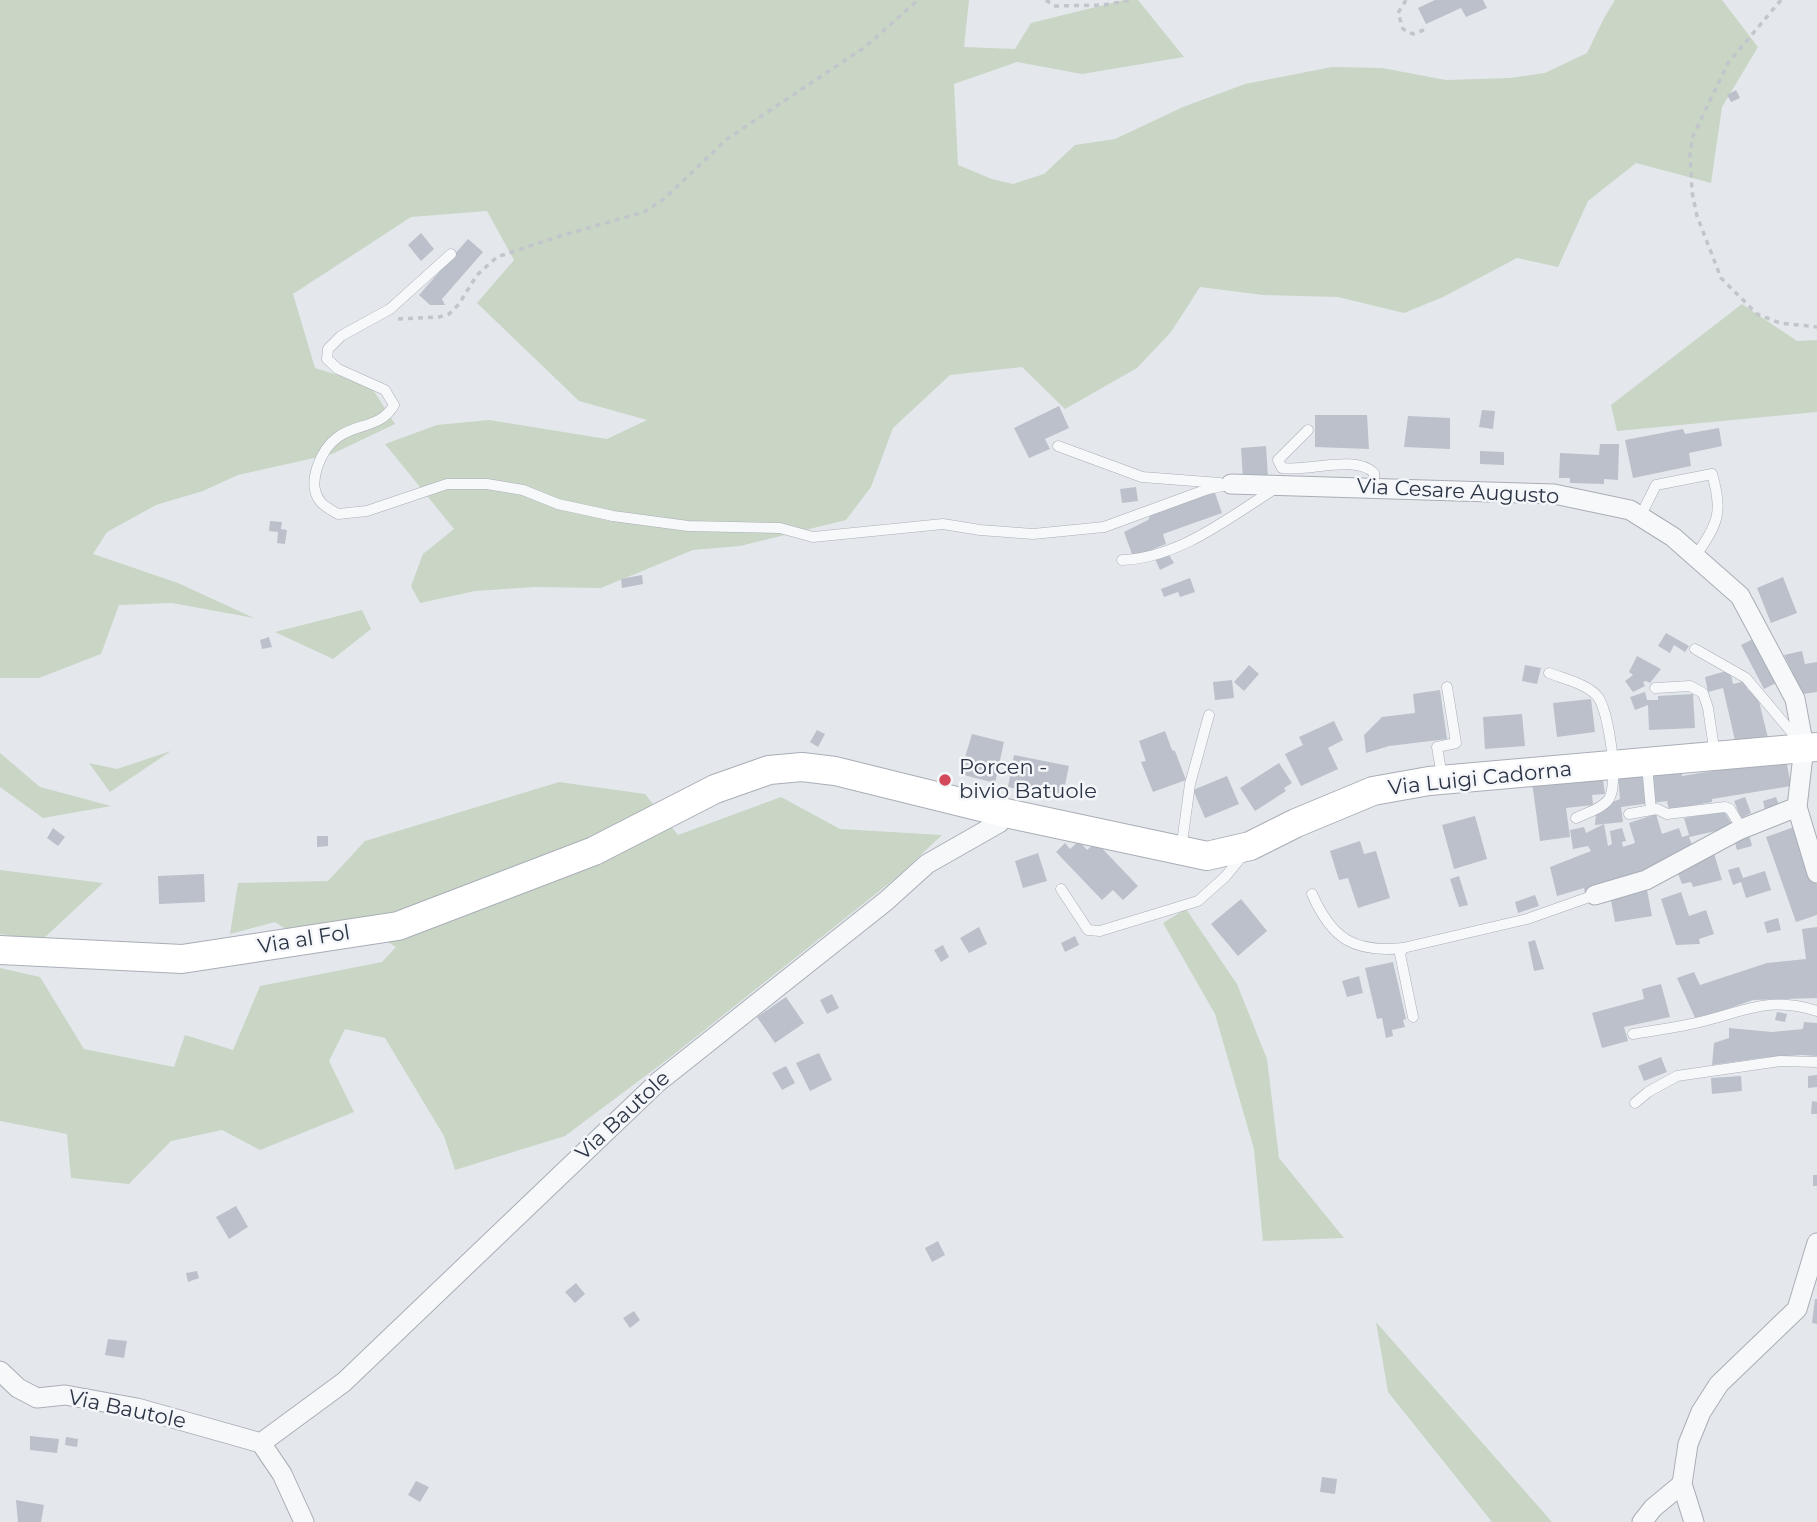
<!DOCTYPE html>
<style>
body{margin:0}
canvas{display:block;background:#e4e7ec}
</style>
<canvas width="1817" height="1522"></canvas>
<script>
const context = document.querySelector('canvas').getContext('2d');
context.lineJoin = 'round';
function fill(path, color) {
  context.fillStyle = color;
  context.fill(path, 'evenodd');
}
function trace(path, color, width, dash) {
  context.strokeStyle = color;
  context.lineWidth = width;
  context.lineCap = dash ? 'butt' : 'round';
  context.setLineDash(dash || []);
  context.stroke(path);
}
function label(font, color, halo, rows, align = 'center') {
  context.font = font + ' Montserrat,sans-serif';
  context.lineWidth = 5;
  context.setLineDash([]);
  context.textBaseline = 'middle';
  context.strokeStyle = halo;
  context.fillStyle = color;
  for (const [text, x, y, turn = 0] of rows) {
    context.save();
    context.translate(x, y);
    context.rotate((+turn || 0) * Math.PI / 180);
    context.textAlign = isNaN(turn) ? turn : align;
    if (halo) context.strokeText(text, 0, 0);
    context.fillText(text, 0, 0);
    context.restore();
  }
}
fill(new Path2D(`
 M0,0H969L964,47L1015,49L1031,23L1124,0H1138L1184,57L1082,74L1017,62L954,84L958,165L992,179L1013,184L1044,174L1075,145L1115,139L1183,107L1245,84L1332,67L1382,68L1446,80L1510,78L1545,73L1587,53L1604,18L1615,0H1722L1758,47L1722,107L1711,183L1636,163L1588,201L1558,267L1517,258L1443,297L1404,313L1338,297L1263,295L1200,287L1171,332L1137,368L1065,409L1022,367L950,375L893,428L871,487L846,520L740,546L693,550L601,588L534,587L475,591L420,603L411,586L423,554L454,529L385,444L437,425L489,420L607,439L647,420L579,401L477,303L514,260L487,211L411,217L293,294L315,368L370,385L395,424L332,454L238,475L203,491L156,505L107,532L93,554L178,583L254,618L172,603L119,605L101,654L39,678H0Z
 M1742,304L1797,341L1817,340V412L1617,431L1611,405Z
 M362,610L371,629L333,659L275,632Z
 M171,751L110,792L89,763L117,769Z
 M0,753L40,787L111,806L43,818L0,787Z
 M559,782L645,794L678,835L781,797L840,829L942,835L897,877L668,1059L565,1136L455,1170L444,1136L385,1038L345,1029L329,1061L354,1112L260,1150L222,1130L171,1141L129,1184L71,1178L67,1134L0,1121V968L40,977L84,1049L174,1067L185,1035L233,1050L260,986L382,962L396,947L355,923L286,929L275,922L230,934L238,883L328,881L365,841Z
 M0,870L103,883L41,941L0,934Z
 M1186,909L1237,984L1267,1059L1279,1158L1344,1238L1263,1241L1254,1149L1215,1014L1163,923Z
 M1376,1322L1552,1522H1492L1388,1392Z`), '#c9d6c5');
fill(new Path2D(`
 M1435,0H1483L1487,8L1466,17L1461,8L1426,24L1418,8Z
 M1736,90L1740,98L1731,102L1727,95Z
 M421,233L434,249L421,261L408,245Z
 M468,239L483,252L442,299L445,305H430L419,295Z
 M1059,406L1069,428L1045,439L1050,449L1029,458L1014,428Z
 M1482,410L1495,411L1493,429L1479,427Z
 M1315,415H1367L1369,449L1315,447Z
 M1408,416L1450,418V449L1404,447Z
 M1719,428L1722,446L1689,453L1691,466L1633,478L1625,440L1683,429L1685,434Z
 M1600,444H1619L1618,480L1604,479V484L1570,483V478H1559L1560,453L1599,455Z
 M1266,446L1268,477L1243,479L1241,448Z
 M1480,451L1504,452V465L1480,464Z
 M1136,487L1138,501L1122,503L1120,489Z
 M1214,490L1222,513L1163,534L1166,544L1133,557L1124,532L1148,520L1152,512Z
 M270,521L282,522L281,529L287,530L285,544L277,543L278,532L269,531Z
 M1168,553L1174,563L1160,570L1155,559Z
 M642,575L643,584L622,588L621,579Z
 M1783,577L1797,613L1771,623L1757,588Z
 M1190,578L1195,592L1180,597L1178,592L1164,597L1161,589Z
 M1666,633L1689,646L1685,652L1674,645L1670,653L1658,646Z
 M269,637L272,647L262,649L260,640Z
 M1757,637L1780,681L1764,689L1741,645Z
 M1802,651L1805,664L1817,662V692L1803,694L1784,655Z
 M1637,656L1661,669L1650,683L1646,681L1643,682L1645,686L1633,692L1625,681L1633,675L1629,672Z
 M1249,665L1259,674L1244,691L1234,682Z
 M1525,665L1541,668L1537,684L1522,681Z
 M1730,670L1733,684L1745,681L1748,690L1757,693L1768,738L1736,745L1723,688L1708,692L1705,677Z
 M1232,680L1234,698L1215,700L1213,682Z
 M1440,690L1447,739L1389,746L1366,753L1364,735L1382,717L1415,713L1413,694Z
 M1645,692L1647,700H1658V696L1693,694L1695,728L1649,730L1648,705L1635,710L1630,697Z
 M1591,699L1595,732L1557,737L1553,703Z
 M1522,714L1525,746L1485,749L1483,717Z
 M1334,721L1343,740L1328,748L1338,769L1301,786L1285,754L1303,745L1299,737Z
 M817,730L825,734L818,747L810,742Z
 M1165,731L1172,750L1175,751L1186,780L1153,792L1141,762L1146,761L1139,741Z
 M972,734L1004,742L995,783L960,774Z
 M1014,755L1069,766L1063,794L1046,791L1045,794L1008,787Z
 M1786,759L1791,786L1712,799V802L1669,810L1667,801L1621,807L1623,822L1604,824L1608,846L1612,844L1610,831L1622,828L1626,841L1622,842L1623,847L1635,843L1629,823L1656,814L1662,834L1679,828L1682,837L1689,835L1684,818L1724,811L1734,827L1689,837L1693,848L1656,871L1585,893L1584,888L1557,896L1550,867L1591,851L1588,846L1573,849L1570,830L1584,827L1586,833L1604,824L1595,825L1596,813L1605,805L1620,799L1618,776L1681,770L1682,776Z
 M1279,763L1292,783L1284,788L1286,791L1255,811L1240,788Z
 M1602,773L1605,794L1592,795L1593,805L1566,808L1570,837L1540,841L1532,782Z
 M1227,776L1239,804L1205,818L1193,790Z
 M1745,797L1751,813L1741,818L1734,801Z
 M1776,797L1779,805L1765,810L1763,801Z
 M1475,816L1487,859L1454,869L1442,825Z
 M1797,826L1817,885V915L1796,922L1766,837Z
 M53,828L65,837L58,846L47,838Z
 M1748,831L1752,846L1737,850L1733,836Z
 M317,836H328V846L317,847Z
 M1079,841L1087,850L1096,842L1138,886L1123,900L1113,890L1102,900L1056,852L1065,843L1070,849Z
 M1360,841L1364,854L1376,851L1390,898L1358,908L1348,878L1339,880L1330,851Z
 M1713,850L1722,880L1693,887L1691,882L1682,884L1676,868Z
 M1038,853L1047,881L1023,888L1015,861Z
 M1739,867L1743,878L1765,871L1771,890L1746,898L1741,882L1733,885L1728,870Z
 M204,874L205,902L159,904L158,876Z
 M1459,876L1468,905L1459,907L1450,879Z
 M1647,890L1652,916L1615,922L1610,895Z
 M1681,892L1689,916L1706,910L1714,934L1699,939L1700,944L1676,945L1661,899Z
 M1535,895L1539,906L1518,913L1515,902Z
 M1241,899L1267,931L1238,956L1211,924Z
 M1778,918L1781,930L1767,933L1764,922Z
 M979,927L987,944L969,953L960,938Z
 M1817,927V998L1753,1000L1696,1020L1677,978L1694,972L1700,985L1767,963L1806,959L1802,929Z
 M1075,936L1079,945L1065,952L1061,943Z
 M1535,940L1544,969L1534,971L1528,942Z
 M943,945L949,957L941,962L934,950Z
 M1393,962L1406,1019L1403,1020L1405,1027L1392,1030L1393,1036L1386,1038L1382,1018L1377,1019L1365,968Z
 M1359,976L1363,993L1347,997L1342,981Z
 M1661,984L1670,1017L1624,1027L1628,1041L1602,1048L1592,1013L1644,999L1642,989Z
 M832,994L839,1008L827,1014L820,1000Z
 M786,997L804,1023L775,1043L757,1017Z
 M1777,1012L1787,1014L1785,1022L1775,1020Z
 M1804,1022L1817,1023V1056L1802,1055L1761,1058L1712,1065L1714,1043L1729,1038V1028L1772,1032L1803,1029Z
 M819,1053L832,1080L810,1091L796,1063Z
 M1661,1057L1667,1072L1644,1081L1638,1066Z
 M786,1066L795,1083L782,1090L772,1073Z
 M1817,1075V1087L1808,1088V1076Z
 M1741,1076L1742,1091L1712,1094L1711,1078Z
 M1812,1101L1817,1102V1114H1811Z
 M1813,1175H1817V1186H1813Z
 M236,1206L248,1227L229,1239L216,1217Z
 M938,1241L945,1255L932,1262L925,1248Z
 M197,1271L199,1278L188,1282L186,1273Z
 M576,1283L585,1294L575,1303L565,1292Z
 M1815,1299H1817V1324L1812,1323Z
 M634,1311L640,1320L630,1328L623,1318Z
 M108,1339L127,1341L124,1358L105,1355Z
 M30,1436L59,1439L57,1453L30,1450Z
 M66,1437L78,1439L77,1447L65,1445Z
 M1322,1477L1337,1479L1335,1494L1320,1492Z
 M416,1481L429,1487L420,1502L408,1495Z
 M16,1500L44,1505L41,1522H18Z`), '#bbc0ca');
const lane = new Path2D(`
 M451,254L390,309L341,336L328,349L327,359L338,369L385,390L394,405C381,428 357,423 338,437C321,449 306,483 320,501C323,506 333,511 338,514L367,511L447,484H487L523,490L558,504L613,516L688,526L780,528L813,537L943,524L980,530L1033,534L1104,527L1208,489L1231,484
 M1308,430L1278,460L1282,468C1307,472 1356,454 1374,473V487
 M1058,446L1142,477L1220,483
 M1640,517L1656,485L1712,474C1724,514 1717,524 1695,557
 M1122,560C1179,558 1230,517 1276,488
 M1695,649L1746,678L1799,741
 M1549,673C1564,679 1588,684 1598,697C1609,712 1619,782 1609,799C1602,809 1586,813 1576,818
 M1655,688L1690,686L1703,693L1708,708L1715,755
 M1647,765L1651,810
 M1442,776L1437,747L1456,743L1447,687
 M1629,814L1657,809L1667,814L1725,807L1730,809L1742,829
 M1181,850L1190,784L1209,715
 M1061,889L1088,930L1100,931L1198,901L1225,877L1243,855
 M1312,894C1332,939 1354,953 1403,948
 M1413,1017L1400,954L1403,948L1527,919L1595,895
 M1633,1034C1656,1030 1681,1027 1704,1021C1747,1010 1771,996 1817,1011
 M1635,1103L1648,1092L1677,1076L1780,1061L1817,1062`);
const street = new Path2D(`
 M1231,484L1554,494L1630,510L1673,537L1740,596L1795,699L1804,747L1797,807L1817,873
 M1595,895L1646,880L1739,830L1797,807
 M0,1371L18,1388L37,1398L65,1395L137,1408L261,1443L282,1474L304,1522
 M261,1443L344,1382L658,1082L886,901L927,864L999,823L1001,812
 M1682,1484L1694,1522
 M1642,1522L1653,1508L1682,1484L1688,1444L1701,1412L1719,1384L1797,1309L1817,1243`);
const secondary = new Path2D(`
 M0,950L182,959L398,926L594,851L715,789L769,770L802,767L835,771L1001,812L1207,856L1250,846L1296,823L1373,791L1429,781L1817,747`);
trace(lane, '#a9aeb7', 11);
trace(street, '#a9aeb7', 21);
trace(secondary, '#a9aeb7', 30);
trace(new Path2D(`
 M1046,0L1054,6L1104,5L1130,0
 M1406,0L1398,13L1403,29L1413,34L1424,30
 M1781,0L1728,63L1693,136L1690,155L1692,192L1697,216L1721,278L1757,314L1780,323L1817,327
 M398,319L439,317L449,314L459,304L477,275L497,257L560,236L644,212L664,199L727,139L865,47L918,0`), '#c2c5cb', 3.5, [5, 5]);
trace(lane, '#f7f8fa', 10);
trace(street, '#f7f8fa', 19);
trace(secondary, '#fff', 28);
for (const [x, y, r, color] of [
 [945,780,7,"#d1495b"]
]) {
  const dot = new Path2D();
  dot.arc(x, y, r, 0, 2 * Math.PI);
  context.fillStyle = color;
  context.fill(dot);
  trace(dot, '#f4f6f9', 2.5);
}
label('21px', '#2b3445', '#f4f6f9', [
 ["Via Cesare Augusto",1458,492,3],
 ["Via Luigi Cadorna",1480,779,-6],
 ["Via al Fol",304,940,-9],
 ["Via Bautole",623,1116,-43],
 ["Via Bautole",127,1410,12]
]);
label('21px', '#2b3445', '#f4f6f9', [
 ["Porcen -",959,768],
 ["bivio Batuole",959,792]
], 'left');
</script>
